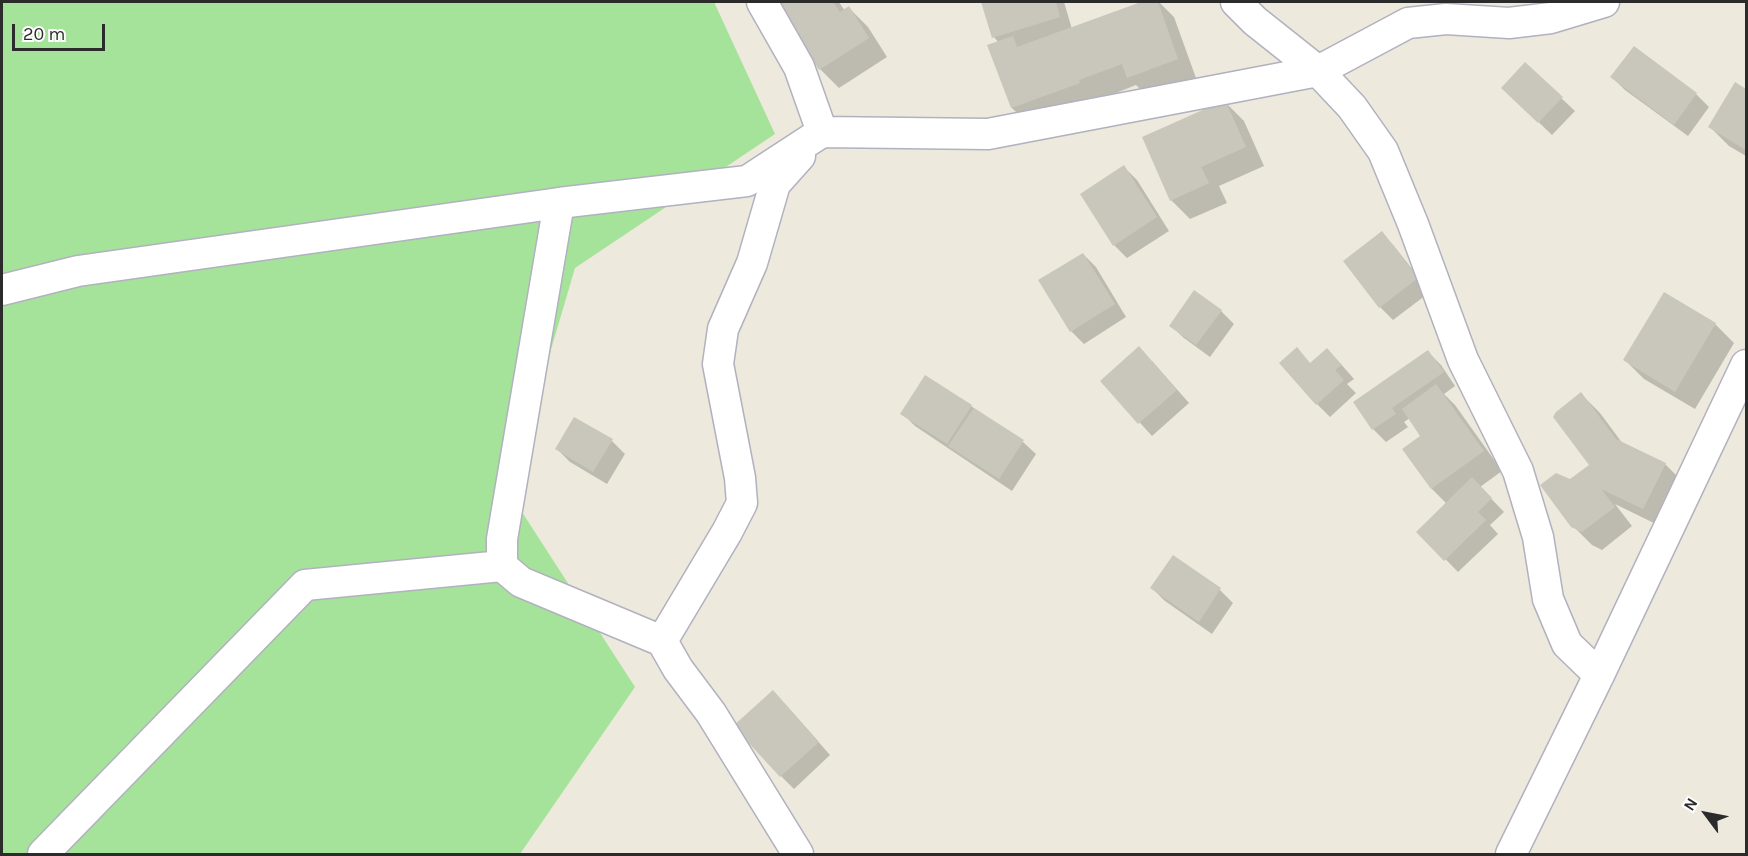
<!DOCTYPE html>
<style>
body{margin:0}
#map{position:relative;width:1748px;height:856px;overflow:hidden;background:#ede9dd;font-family:Karla,sans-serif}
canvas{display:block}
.frame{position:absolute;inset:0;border:3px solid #2b2b2b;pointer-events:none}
.north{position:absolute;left:1676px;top:784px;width:60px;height:60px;-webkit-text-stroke:4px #fff;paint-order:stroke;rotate:302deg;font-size:16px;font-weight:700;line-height:24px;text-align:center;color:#2b2b2b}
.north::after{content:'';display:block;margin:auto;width:21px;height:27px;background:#2b2b2b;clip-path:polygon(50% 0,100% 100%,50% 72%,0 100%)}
.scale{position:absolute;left:12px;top:24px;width:93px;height:27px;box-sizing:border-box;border:3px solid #2b2b2b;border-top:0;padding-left:8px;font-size:18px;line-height:21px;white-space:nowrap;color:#2b2b2b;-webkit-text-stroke:4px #fff;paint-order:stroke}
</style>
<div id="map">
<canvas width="1748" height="856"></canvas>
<div class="frame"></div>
<div class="north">N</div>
<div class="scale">20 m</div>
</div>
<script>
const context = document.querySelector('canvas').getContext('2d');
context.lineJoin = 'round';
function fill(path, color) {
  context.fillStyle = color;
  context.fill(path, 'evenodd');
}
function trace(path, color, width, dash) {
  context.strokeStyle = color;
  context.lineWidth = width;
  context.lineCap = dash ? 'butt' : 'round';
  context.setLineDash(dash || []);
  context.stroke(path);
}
fill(new Path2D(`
 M2,2H714L775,134L575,268L509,492L635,687L520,854H2Z`), '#a5e39a');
fill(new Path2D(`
 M777,2H839L845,11L849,8L868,27L887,57L839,88L820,69Z
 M983,2H1064L1072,29L1145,2H1159L1174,17L1196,78L1147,96L1136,85L1031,127L1012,108L999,43L994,37Z
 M1634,48L1696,94L1709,107L1688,136L1625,90L1612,77Z
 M1525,64L1575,111L1552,135L1503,88Z
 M1736,84L1746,90V156L1729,146L1710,127Z
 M1225,102L1244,121L1264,166L1219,186L1227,203L1190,219L1171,200Z
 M1124,167L1137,180L1169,231L1127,258L1114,245Z
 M1382,233L1394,246L1430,292L1393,320L1380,307Z
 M1083,254L1096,267L1126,317L1084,344L1071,331Z
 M1221,311L1234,324L1210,357L1184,338L1171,326Z
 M1715,324L1734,343L1695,409L1644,379L1625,360Z
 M1428,352L1441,365L1455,386L1444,394L1455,405L1502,471L1480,487L1504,512L1490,525L1498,534L1458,572L1419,532L1447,504L1432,489L1404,449L1422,436L1410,418L1404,422L1408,427L1386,442L1373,429L1355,403Z
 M1152,361L1189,403L1152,436L1102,381Z
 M1340,363L1354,379L1347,384L1356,393L1330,417L1317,404L1311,364Z
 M1581,394L1600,413L1623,444L1665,464L1684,483L1662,527L1615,504L1632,526L1602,550L1592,545L1573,526L1570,481L1591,465Z
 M971,406L1023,442L1036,454L1012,491L915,426L902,413Z
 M612,441L625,454L607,484L570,462L557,449Z
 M1173,557L1220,590L1233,603L1212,634L1165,601L1152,588Z
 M786,705L830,755L794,789L781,776Z`), '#0003');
fill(new Path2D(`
 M776,2H833L840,12L849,6L869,38L819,70Z
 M981,2H1056L1060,17L992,38Z
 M1141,2H1158L1178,59L1127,78L1122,64L1079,80L1080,83L1011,108L987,45L1013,36L1017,47Z
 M1634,46L1697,93L1674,125L1610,77Z
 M1525,62L1563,97L1538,123L1501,88Z
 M1735,82L1746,89V150L1708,127Z
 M1225,100L1246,147L1201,167L1209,183L1170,201L1142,137Z
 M1124,165L1157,217L1113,246L1080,194Z
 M1382,231L1418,278L1379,308L1343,261Z
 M1083,253L1115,304L1070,332L1038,280Z
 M1194,290L1222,310L1196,345L1169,326Z
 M1664,292L1716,323L1675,392L1623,360Z
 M1139,346L1177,390L1138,424L1100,381Z
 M1297,347L1310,363L1327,348L1342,365L1335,370L1344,380L1316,405L1279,363Z
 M1428,350L1444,372L1392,408L1396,414L1372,430L1353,402Z
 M925,375L972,405L947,444L900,414Z
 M1436,384L1484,451L1431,489L1402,449L1420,436L1402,409Z
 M1581,392L1616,439L1666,463L1643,509L1601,489L1615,507L1582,532L1571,527L1540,485L1556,473L1570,479L1589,465L1553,417L1556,412Z
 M974,408L1024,440L999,479L948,446Z
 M574,417L613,439L593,472L555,449Z
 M1472,477L1492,498L1478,512L1486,520L1444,561L1416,532Z
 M1173,555L1221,588L1199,622L1150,588Z
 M773,690L819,742L780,777L733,726Z`), '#c9c7bc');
const minor = new Path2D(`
 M762,2L799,67L822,132
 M1236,2L1255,21L1318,71L1352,107L1383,151L1413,224L1463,360L1518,471L1538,537L1548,599L1567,644L1599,675
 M559,203L502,539V566L521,582L662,641L678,669L711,713L798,854
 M2,290L78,271L559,203L747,181L822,132L988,134L1318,71L1408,23L1446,19L1509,23L1551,18L1604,2
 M662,641L727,532L742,503L740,478L718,364L723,329L752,263L775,184L800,156
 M43,854L305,585L502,566
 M1511,854L1599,675L1746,365`);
trace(minor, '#b1b1bf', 33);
trace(minor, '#fff', 30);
</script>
